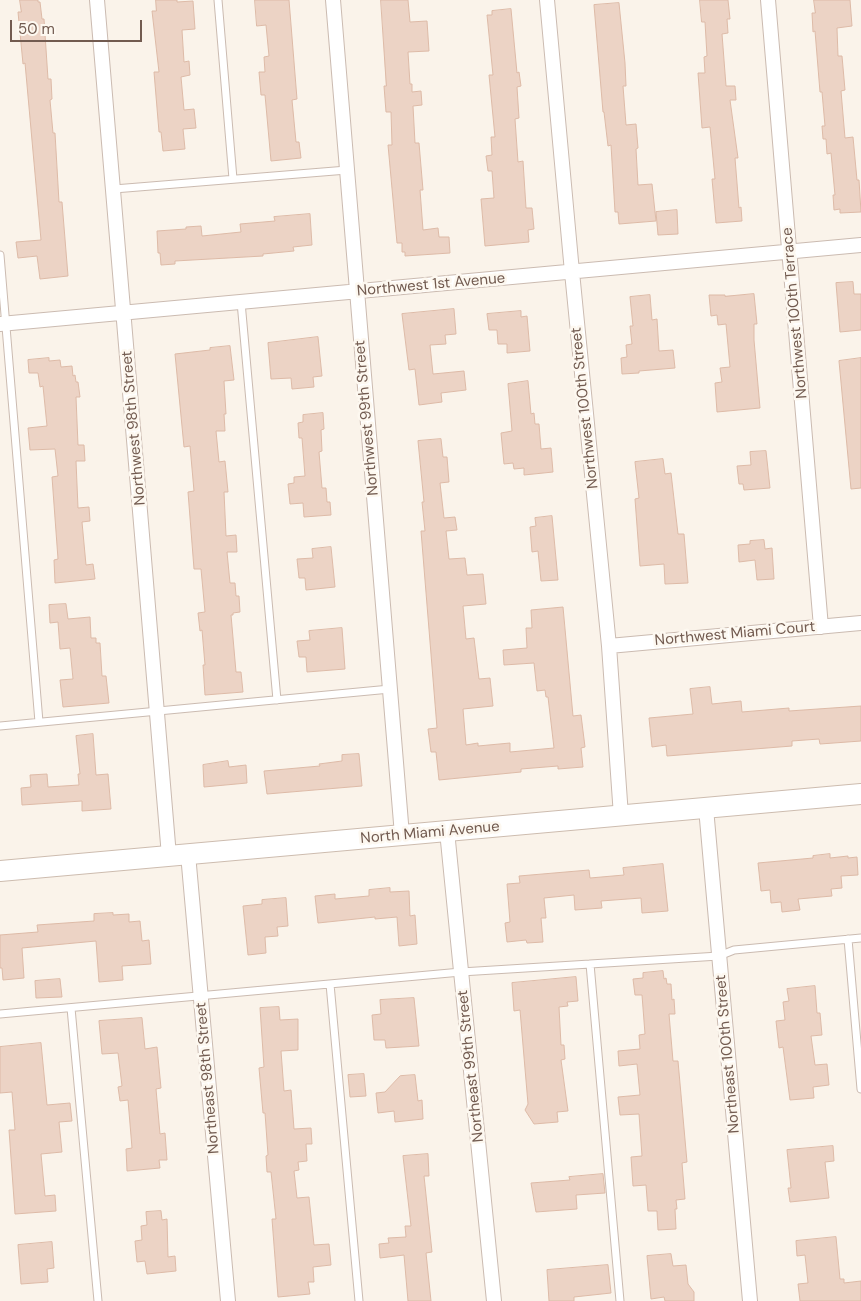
<!DOCTYPE html>
<style>
body{margin:0}
#map{position:relative;width:861px;height:1301px;overflow:hidden;background:#faf3ea;font-family:"DM Sans",sans-serif}
canvas{display:block}
.scale{position:absolute;left:10px;top:20px;width:132px;height:22px;box-sizing:border-box;border:2px solid #725b50;border-top:0;padding-left:6px;font-size:15px;line-height:18px;white-space:nowrap;color:#725b50;-webkit-text-stroke:4px #fdf8f0;paint-order:stroke}
</style>
<div id="map">
<canvas width="861" height="1301"></canvas>
<div class="scale">50 m</div>
</div>
<script>
const context = document.querySelector('canvas').getContext('2d');
context.lineJoin = 'round';
function fill(path, color) {
  context.fillStyle = color;
  context.fill(path, 'evenodd');
}
function trace(path, color, width, dash) {
  context.strokeStyle = color;
  context.lineWidth = width;
  context.lineCap = dash ? 'butt' : 'round';
  context.setLineDash(dash || []);
  context.stroke(path);
}
function label(font, color, halo, rows, align = 'center') {
  context.font = font + ' "DM Sans",sans-serif';
  context.lineWidth = 5;
  context.setLineDash([]);
  context.textBaseline = 'middle';
  context.strokeStyle = halo;
  context.fillStyle = color;
  for (const [text, x, y, turn = 0] of rows) {
    context.save();
    context.translate(x, y);
    context.rotate((+turn || 0) * Math.PI / 180);
    context.textAlign = isNaN(turn) ? turn : align;
    if (halo) context.strokeText(text, 0, 0);
    context.fillText(text, 0, 0);
    context.restore();
  }
}
const building = new Path2D(`
 M20,0H38V2H40L42,19H44L48,79H51L52,99L50,100L53,133H55L59,202H62L68,276L40,279L37,256L18,258L16,242L41,240L25,63L23,64L18,12H21Z
 M156,0H177V2L193,1L195,29L182,30L184,62L189,61L190,75L181,77L184,110L194,109L196,128L183,129L185,149L163,151L161,132H159L154,72H159L152,11H156Z
 M255,0H289L297,99L292,100L296,142H299L301,158L271,161L265,95H261L259,72H265L264,57L269,56L266,25L257,26Z
 M381,0H408L410,22L427,21L429,51L408,52L410,84H412V92L421,91L422,105L413,106L415,143H419L423,190H420L423,230L438,228L439,237H449L450,253L405,256V252H402V243H397L388,145H392L391,112H386L384,86H386Z
 M700,0H728L730,19H727L728,33L722,34L726,86H735L736,100H730L738,158H735L739,208L741,207L742,221L716,223L712,179H715L710,127L702,128L698,73H705L704,57L707,56L705,22H702Z
 M814,0H850L852,26L837,28L838,56H842L845,90L841,91L845,138L853,137L857,180H859L861,212L840,213V209L834,210L833,195H835L831,153L827,154L826,139H823L822,126H825L822,92H820L815,31L813,32L812,13H815Z
 M619,3L625,63L626,86H623L626,125L636,124L638,148L636,149L638,185L652,184L656,221L619,224L618,212H615L611,145L608,146L604,112H603L594,5Z
 M511,9L517,73L519,72L521,86L517,87L519,118L515,119L518,162L523,161L526,208H532L534,229L528,230L529,242L485,246L481,199L494,198L492,171H488L486,156L492,155L491,137H495L489,75H493L487,15H492V11Z
 M677,210L678,234L658,235L656,212Z
 M310,214L312,245L293,247L294,251L263,254V256L175,261V264L161,265L160,253H158L157,231L186,229V227L201,226L202,236L241,232L240,224L275,221L274,217Z
 M853,282L854,294H861V330L840,332L836,283Z
 M754,294L757,324H754V340L760,408L717,412L715,383L722,382L720,368L730,367L726,324L718,325L717,315L711,316L709,295H725V296Z
 M650,295L652,320L657,319L659,351L673,350L675,368L639,371V373L622,374L621,358L627,357L626,345L632,344L630,326H633L630,297Z
 M454,309L456,334L445,335L446,344L430,345L433,374L464,371L466,390L441,393L442,402L419,405L415,369L409,370L402,314Z
 M521,311V317L527,316L530,351L507,353V344H498L497,330H489L487,314Z
 M318,337L322,376L313,377L314,387L292,389L291,378L271,379L268,343Z
 M230,346L234,380L224,381L226,414H224L225,431H216L219,462L225,461L228,492H224L226,536L236,535L237,552H227L230,583H235L236,596H239L240,612L233,613V615H231L236,672H241L243,692L205,695L203,665H205L202,630L200,631L198,613L205,612L201,569H194L188,492L194,491L190,446L184,447L175,354L210,350V348Z
 M49,358V361L60,360L61,367L72,366L73,376L75,375L76,382H78L80,397H76L78,445H84L85,461H76L78,508L89,507L90,521L82,522L86,565L93,564L95,579L55,583L54,560L58,559L52,477L58,476L55,449L30,450L28,428L47,426L43,386L40,387L38,373H29L28,360Z
 M861,358V488L851,489L839,361Z
 M528,381L531,414L534,413L535,424H539L541,449L551,448L553,472L524,475V468L514,469L513,463L504,464L501,433L512,431L508,384Z
 M323,413L324,429L321,430L322,451L319,452L322,488H326L327,502H330L331,515L304,517L303,503L290,504L288,484L294,483V477L305,476L302,438H299L298,423L303,422V415Z
 M441,439L443,457H447L449,482L440,483L444,518L455,517L457,530L446,531L449,559L465,558L467,575L483,574L486,604L463,606L466,639L474,638L479,679L490,678L493,706L463,709L466,745L478,743V746L510,743V752L554,748L548,697H546L545,690L537,691L534,663L504,665L503,650L527,648L526,628H532L531,610L563,607L573,716L581,715L585,747L581,748L583,767L558,769V766L521,769V772L439,780L436,752H431L428,729L437,728L421,531H425L422,502H424L418,441Z
 M766,451L770,488L744,490L743,484H739L737,466L751,465L750,452Z
 M663,459L665,474L671,473L678,534H684L688,583L665,584L664,564L640,566L635,499L639,498L635,462Z
 M552,516L558,580L541,581L538,551L532,552L530,527L536,526L535,518Z
 M764,540L765,549L772,548L774,579L757,580L755,560L739,562L738,545L750,544V541Z
 M331,547L335,587L306,590L305,578H299L297,559L313,558L312,549Z
 M66,604L68,619L90,617L91,638H96V643H100L102,676H106L109,703L63,707L60,680L73,679L70,648L60,649L58,622L50,623L49,605Z
 M342,628L345,669L307,672L306,657H299L297,641L310,640L309,631Z
 M710,687L712,704L741,701L742,712L789,708V711L861,706V741L820,744L819,739L792,741V746L667,756L666,745L652,747L649,718L693,714L690,689Z
 M93,734L96,775L108,774L111,809L82,811V801L22,805L21,788L31,787L30,775L47,774L48,787L79,785L78,774H80L76,736Z
 M359,754L362,786L267,794L264,771L320,766L319,764L342,761V755Z
 M228,761L229,767L246,765L247,783L204,787L203,765Z
 M830,854V858L848,856V858L857,857L858,875L841,876L842,888L831,889L832,896L798,899L800,910L782,912L781,902L771,903L770,890L761,891L758,863L813,858V856Z
 M663,864L668,911L642,913L641,898L601,901L602,908L575,910L574,895L544,898L546,918H541L543,942L527,943L526,940L507,942L505,923L510,922L507,884L520,883L519,876L589,870L590,878L624,875L623,868Z
 M390,888V892L409,891L410,916L415,915L417,944L399,946L397,917L375,919V917L318,923L315,896L335,894V899L369,896V890Z
 M286,898L288,926L277,927L278,936L265,937L266,953L248,955L243,906L262,904V900Z
 M113,913V915L129,914V922L140,921L142,941L149,940L151,964L122,966L123,980L99,982L96,941L22,948L24,978L3,980L2,968H0V935L38,932L37,925L94,921V914Z
 M663,971L664,979L666,978L667,984H671L672,1000L674,999L675,1014H669L673,1061H678L687,1162L682,1163L685,1199L676,1200L677,1209H675L676,1229L658,1230L657,1211H648L646,1185L633,1186L631,1157L642,1156L639,1114L620,1115L618,1097L640,1095L637,1064L619,1066L618,1051L640,1049L639,1035L645,1034L642,995H635L633,979L643,978V973Z
 M576,977L578,1001L567,1002L568,1006L559,1007L561,1045H564L565,1059L561,1060L568,1111L557,1112L558,1122L534,1124L525,1110L528,1104L520,1010L514,1011L512,983Z
 M60,979L62,997L36,998L35,981Z
 M815,986L817,1013H820L822,1035L811,1036L815,1065L827,1064L829,1085L813,1087L814,1098L790,1100L783,1047L779,1048L776,1021L785,1020L783,1002L789,1001L787,989Z
 M414,998L419,1046L386,1048L385,1040H374L372,1015L381,1014L380,1000Z
 M279,1007L280,1020L298,1019V1050L281,1051L284,1091L291,1090L294,1129L311,1128L312,1144H306L307,1161L298,1162L299,1170L294,1171L297,1198L309,1197L314,1245L329,1244L331,1265L313,1267L314,1282H308L310,1294L278,1297L272,1219H276L271,1172H267L266,1156L268,1155L265,1113H263L259,1068L264,1067L260,1008Z
 M142,1018L145,1049L157,1047L161,1088L156,1089L160,1134L165,1133L167,1160H159L160,1168L127,1171L126,1149L132,1148L128,1100L120,1101L118,1087L122,1086L118,1053L102,1054L99,1021Z
 M41,1043L47,1105L70,1103L72,1121L59,1122L62,1152L41,1154L45,1196L55,1195L56,1211L15,1214L9,1130H15L12,1092L0,1093V1047Z
 M364,1074L366,1096L350,1097L348,1075Z
 M415,1075L418,1101L422,1100L423,1119L395,1122L394,1111L378,1113L376,1093L385,1092L400,1076Z
 M833,1146L834,1161L825,1162L829,1198L790,1202L788,1188H791L787,1150Z
 M428,1154L429,1176H424L432,1252L426,1253L431,1301H408L404,1255L380,1258L379,1244L389,1243L388,1238L406,1237L405,1226H411L403,1156Z
 M603,1174L605,1193L576,1195L577,1209L536,1212L531,1183L570,1180L569,1177Z
 M161,1211L162,1220L167,1219L168,1257L175,1256L176,1271L147,1274L145,1261L137,1262L135,1241L142,1240L141,1226L147,1225L146,1212Z
 M836,1237L840,1279H844V1283L861,1281V1301H800L798,1284L808,1283L805,1255L797,1256L796,1241Z
 M52,1242L54,1268L47,1269L48,1282L21,1284L18,1245Z
 M671,1254L673,1266L686,1265L688,1284L694,1292V1301H665L664,1297L651,1299L647,1256Z
 M608,1265L611,1293L574,1297V1301H549L547,1270Z`);
fill(building, '#ecd3c5');
trace(building, '#ddbaa7', 1);
const service = new Path2D(`
 M218,0L233,179
 M114,189L347,170
 M0,255L39,722
 M241,302L277,700
 M0,726L390,689
 M848,939L861,1089
 M590,964L620,1301
 M330,984L359,1301
 M71,1008L98,1301
 M0,1014L461,972L719,956L734,950L861,938`);
const minor = new Path2D(`
 M97,0L169,856
 M333,0L402,835
 M547,0L572,272L609,646L621,816
 M768,0L821,627
 M0,324L861,245
 M609,646L861,623
 M706,808L750,1301
 M447,831L494,1301
 M188,854L228,1301`);
const secondary = new Path2D(`
 M0,871L861,794`);
trace(service, '#cbbbb1', 9);
trace(minor, '#cbbbb1', 16);
trace(secondary, '#cdbcaf', 22);
trace(service, '#fff', 7);
trace(minor, '#fff', 14);
trace(secondary, '#fff', 20);
label('15px', '#725b50', '#fdf8f0', [
 ["Northwest 1st Avenue",431,285,-5],
 ["Northwest 100th Terrace",795,313,-95],
 ["Northwest 100th Street",585,408,-96],
 ["Northwest 99th Street",367,418,-95],
 ["Northwest 98th Street",134,428,-95],
 ["Northwest Miami Court",735,634,-5],
 ["North Miami Avenue",430,833,-5],
 ["Northeast 100th Street",728,1054,-95],
 ["Northeast 99th Street",471,1066,-96],
 ["Northeast 98th Street",208,1078,-95]
]);
</script>
